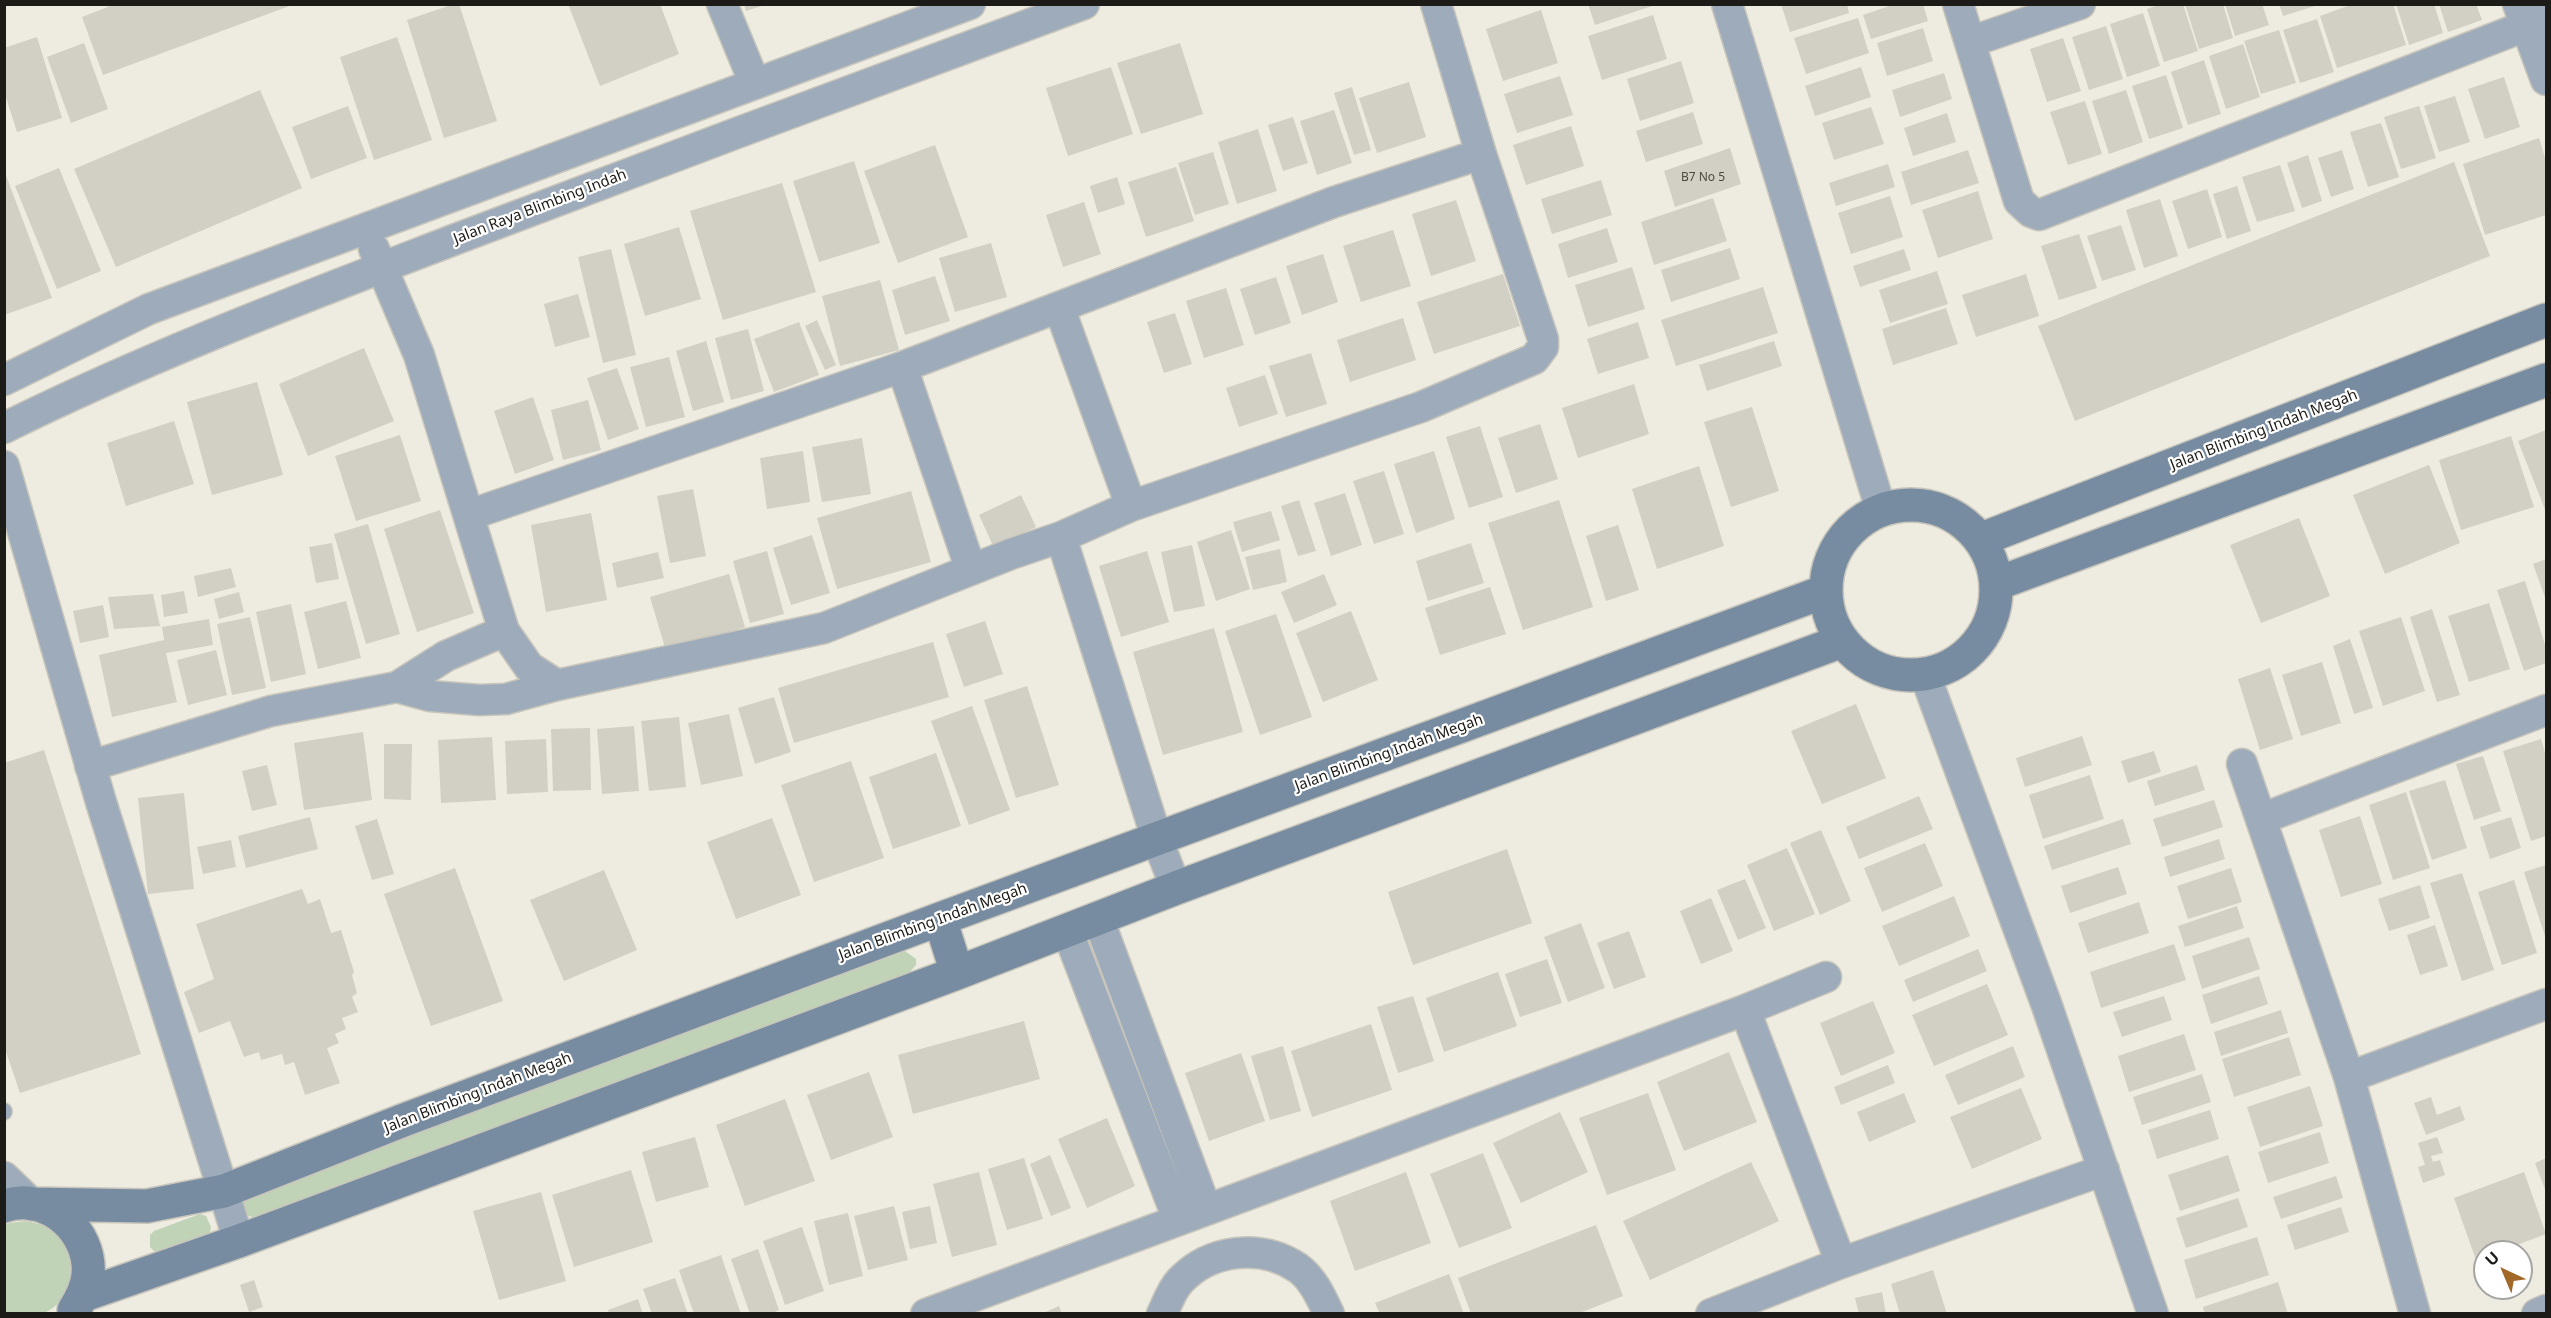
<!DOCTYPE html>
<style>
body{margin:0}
#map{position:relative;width:2551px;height:1318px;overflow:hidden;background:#eeebe0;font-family:"Noto Sans",sans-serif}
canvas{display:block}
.frame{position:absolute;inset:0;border:6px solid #1c1b17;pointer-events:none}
.north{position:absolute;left:2473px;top:1240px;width:60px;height:60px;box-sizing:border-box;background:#fff;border:2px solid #a4a4a2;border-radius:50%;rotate:316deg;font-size:16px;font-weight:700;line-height:24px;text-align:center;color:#1c1b17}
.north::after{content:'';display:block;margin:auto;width:21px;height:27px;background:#a26828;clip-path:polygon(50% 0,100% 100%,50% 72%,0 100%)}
</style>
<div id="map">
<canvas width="2551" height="1318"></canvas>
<div class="frame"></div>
<div class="north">U</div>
</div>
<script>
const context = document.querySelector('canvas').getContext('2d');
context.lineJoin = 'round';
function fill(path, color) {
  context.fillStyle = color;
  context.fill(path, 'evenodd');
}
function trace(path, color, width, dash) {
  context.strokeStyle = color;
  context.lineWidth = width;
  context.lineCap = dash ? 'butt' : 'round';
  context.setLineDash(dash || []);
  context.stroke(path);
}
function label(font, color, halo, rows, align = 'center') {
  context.font = font + ' "Noto Sans",sans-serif';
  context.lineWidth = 4.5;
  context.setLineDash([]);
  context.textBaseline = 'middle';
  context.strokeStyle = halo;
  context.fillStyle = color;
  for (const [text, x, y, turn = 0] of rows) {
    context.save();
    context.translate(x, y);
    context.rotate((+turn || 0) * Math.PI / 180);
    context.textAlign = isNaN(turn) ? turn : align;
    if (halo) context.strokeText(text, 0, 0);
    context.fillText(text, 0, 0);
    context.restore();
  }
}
fill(new Path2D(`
 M905,951L916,959V965L909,973L258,1218L244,1215C241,1204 240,1201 250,1195Z
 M200,1214L206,1216L211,1227L210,1232L204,1237L160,1251H154L150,1247V1235L154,1231Z
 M25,1221C36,1223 46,1225 55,1233C78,1254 76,1298 46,1312C36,1317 16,1313 5,1314V1224Z`), '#c0d3b6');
fill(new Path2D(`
 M115,4H292V5L103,75L82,17Z
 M454,4H459L497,121L444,138L407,20Z
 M568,4H660L679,54L600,86Z
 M744,4H765V5L746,11Z
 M1588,4H1655V5L1595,25Z
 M1781,4H1847L1849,13L1790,32Z
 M1895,4H1923L1928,21L1871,39L1863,15Z
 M2161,4H2183L2198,51L2164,62L2147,9Z
 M2185,4H2223L2233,38L2199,49Z
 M2225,4H2262L2269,25L2235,36Z
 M2279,4H2318V5L2283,16Z
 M2353,4H2393L2406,45L2337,68L2320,16Z
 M2396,4H2434L2443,33L2409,45Z
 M2439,4H2476L2482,20L2448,32Z
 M1541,10L1558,63L1503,81L1486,29Z
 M2143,13L2160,66L2127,77L2110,24Z
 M1653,15L1667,59L1602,80L1588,36Z
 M1858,18L1869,53L1806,74L1794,38Z
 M2317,19L2334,72L2300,83L2283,30Z
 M2106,26L2123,79L2089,90L2072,37Z
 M1923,28L1933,61L1887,76L1877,43Z
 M2279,30L2296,83L2261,94L2244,41Z
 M37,37L62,118L17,132L4,91V48Z
 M397,37L432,140L374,160L340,57Z
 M2063,38L2081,91L2047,102L2030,49Z
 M84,43L108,109L71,123L47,57Z
 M1180,43L1203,114L1141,134L1117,63Z
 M2243,44L2260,97L2226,109L2209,56Z
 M2204,60L2221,114L2188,125L2171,72Z
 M1681,61L1694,103L1640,121L1627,79Z
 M1111,67L1133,134L1068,156L1046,88Z
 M1861,67L1871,97L1815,116L1805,86Z
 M1944,73L1952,99L1900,117L1892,90Z
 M2166,75L2183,128L2149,139L2132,86Z
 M1560,76L1573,115L1517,133L1504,94Z
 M2504,77L2520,127L2485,139L2468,89Z
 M1409,82L1426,137L1377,153L1359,98Z
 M1352,87L1371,150L1354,155L1334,93Z
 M260,90L302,188L116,267L74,169Z
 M2126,90L2143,142L2109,154L2092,101Z
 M2455,96L2470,142L2439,152L2424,106Z
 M2085,101L2102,154L2068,165L2050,112Z
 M348,106L367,158L311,179L292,127Z
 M2419,106L2436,158L2401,169L2384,117Z
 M1871,107L1884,144L1834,160L1822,123Z
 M1334,110L1352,163L1317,175L1300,121Z
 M1693,112L1703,144L1646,162L1636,131Z
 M1947,113L1956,142L1913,156L1904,128Z
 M1293,117L1308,163L1283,171L1268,125Z
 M2381,123L2399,177L2368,187L2350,132Z
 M1571,126L1584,166L1526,185L1513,145Z
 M1258,129L1277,191L1237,204L1218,142Z
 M2539,138L2546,161V215L2485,235L2463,164Z
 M935,145L968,237L898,263L864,171Z
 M1730,148L1741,184L1675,207L1664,171Z
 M1968,150L1979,183L1911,205L1901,172Z
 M2342,150L2354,189L2331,197L2318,158Z
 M1213,152L1229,204L1195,215L1178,163Z
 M2308,155L2322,201L2302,208L2287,163Z
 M854,161L880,243L819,262L793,181Z
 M2454,162L2490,256L2075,421L2038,326Z
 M1888,164L1895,187L1836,206L1829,183Z
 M2280,165L2295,211L2257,222L2242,177Z
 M1176,167L1194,221L1146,237L1128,182Z
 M59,168L101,271L57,289L15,186Z
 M4,170L52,298L4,315Z
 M1117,177L1125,204L1098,213L1090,186Z
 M1601,180L1612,215L1552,234L1541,199Z
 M782,183L816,292L723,320L690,211Z
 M2237,186L2251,231L2227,239L2213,194Z
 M2207,189L2222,237L2188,249L2172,201Z
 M1978,191L1993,239L1938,258L1922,210Z
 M1890,196L1903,237L1851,254L1838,213Z
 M1713,198L1727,241L1654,265L1641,222Z
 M2160,199L2178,256L2144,268L2126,210Z
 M1456,200L1476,261L1431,276L1412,214Z
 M1084,202L1101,254L1063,267L1046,215Z
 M2121,225L2136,270L2102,281L2087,236Z
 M679,227L701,299L645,316L624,244Z
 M1607,228L1618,262L1568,278L1558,244Z
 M1393,230L1411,286L1361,302L1343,246Z
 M2079,234L2097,288L2059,300L2041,246Z
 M991,243L1007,297L955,312L939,258Z
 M1730,248L1740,279L1671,302L1661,270Z
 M611,249L636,355L603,363L578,257Z
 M1904,249L1911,270L1860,287L1853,266Z
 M1323,254L1338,302L1302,315L1286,266Z
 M1632,267L1645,309L1588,327L1575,285Z
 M1937,271L1948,304L1890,323L1879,290Z
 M1503,274L1520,326L1434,354L1417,302Z
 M2026,274L2039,316L1976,337L1962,295Z
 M935,276L950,321L905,335L892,290Z
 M1276,277L1291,323L1255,335L1240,289Z
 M880,280L899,350L840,366L822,296Z
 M1763,287L1778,333L1676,366L1661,320Z
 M1226,288L1244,345L1204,358L1186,301Z
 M578,294L590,337L555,347L544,304Z
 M1946,308L1958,344L1893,365L1882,329Z
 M1175,313L1192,364L1164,373L1147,322Z
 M1403,318L1416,360L1350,382L1337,340Z
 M817,320L836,365L825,370L805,326Z
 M799,322L819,375L774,392L754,339Z
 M1638,322L1649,358L1598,374L1587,339Z
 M748,329L764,391L731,400L715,338Z
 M706,341L724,402L693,411L676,351Z
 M1774,341L1782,366L1707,391L1699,365Z
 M364,348L394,421L308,456L279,384Z
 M1311,353L1327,404L1286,417L1269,366Z
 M669,357L685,417L646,427L630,367Z
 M617,368L639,429L608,440L587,378Z
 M1265,375L1278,414L1239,427L1226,388Z
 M257,382L283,475L212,495L187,402Z
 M1634,384L1649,434L1578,458L1562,408Z
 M533,397L554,460L515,474L494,411Z
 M588,400L601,450L563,460L551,410Z
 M1752,407L1779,491L1731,507L1704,422Z
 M174,421L194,484L126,506L107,443Z
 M1540,424L1558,479L1516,493L1498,438Z
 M1480,426L1503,497L1469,508L1446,437Z
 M2546,430V512L2518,441Z
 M400,435L421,501L356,521L335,456Z
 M2511,436L2534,507L2461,530L2439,460Z
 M862,438L871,494L822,502L812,447Z
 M803,451L810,502L767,509L760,458Z
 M1434,451L1455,519L1416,533L1394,464Z
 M2429,465L2460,543L2385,574L2353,495Z
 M1699,466L1724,546L1657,569L1632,489Z
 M1384,471L1404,534L1374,544L1353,481Z
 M693,489L706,556L670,563L657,496Z
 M911,491L931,562L837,589L817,518Z
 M1345,493L1362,545L1331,556L1314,503Z
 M1021,495L1036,527L994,548L979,515Z
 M1299,500L1316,551L1298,556L1281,506Z
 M1559,500L1593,607L1523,630L1488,523Z
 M440,510L474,613L417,632L384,529Z
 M1271,511L1280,540L1242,552L1233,522Z
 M591,513L607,600L546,612L531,525Z
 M2299,518L2330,596L2261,623L2230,545Z
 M368,524L400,634L366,644L334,534Z
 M1618,525L1639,590L1606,601L1586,536Z
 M1231,530L1250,589L1216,601L1197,542Z
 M812,535L830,593L791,605L773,548Z
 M332,543L339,579L316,583L309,547Z
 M1471,543L1484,583L1428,601L1416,561Z
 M1192,545L1205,606L1174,612L1161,552Z
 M1280,549L1287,582L1253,590L1245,557Z
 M767,551L784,614L750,623L733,561Z
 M1147,551L1169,622L1121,637L1099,566Z
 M658,552L664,578L617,588L612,563Z
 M2546,559V600L2533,564Z
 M231,568L236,587L198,597L194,576Z
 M729,574L745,627L666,651L650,597Z
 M1324,574L1337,605L1294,623L1281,592Z
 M2525,581L2546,648V663L2524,671L2497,590Z
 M1490,587L1506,634L1440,655L1425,608Z
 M184,591L188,613L164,617L161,595Z
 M239,592L244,612L219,619L214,599Z
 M153,594L160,626L114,629L108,597Z
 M346,601L361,658L318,669L304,612Z
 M2489,603L2510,669L2469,682L2448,616Z
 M291,604L306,674L271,682L256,612Z
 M103,605L109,637L80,643L73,611Z
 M2432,609L2460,695L2437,702L2410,617Z
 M1351,611L1378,680L1323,702L1296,633Z
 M1276,614L1312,717L1260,735L1225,631Z
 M250,617L266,688L232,695L217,624Z
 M2401,617L2425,691L2383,706L2359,631Z
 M209,619L213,645L166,653L177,702L112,717L99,655L164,640L162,627Z
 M985,621L1003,674L964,687L946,634Z
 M1214,628L1243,732L1163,755L1133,652Z
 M2350,639L2373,708L2354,714L2333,646Z
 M933,642L949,697L794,743L778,688Z
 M216,650L227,695L188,705L177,660Z
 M2322,662L2341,723L2301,736L2282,675Z
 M2270,668L2293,739L2260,750L2238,679Z
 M1027,686L1059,785L1016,798L984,700Z
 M774,697L791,752L755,764L738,708Z
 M1856,704L1886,778L1822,804L1791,731Z
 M972,706L1010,810L969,825L931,721Z
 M729,714L743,776L701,785L688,723Z
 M679,717L686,787L649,791L641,721Z
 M634,726L639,791L602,794L597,729Z
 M590,728L591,790L553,791L551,729Z
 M363,732L372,800L304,810L294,743Z
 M2082,736L2092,765L2025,787L2016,758Z
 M492,737L496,800L441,803L438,740Z
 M546,739L548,792L507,794L505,741Z
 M2541,739L2546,756V836L2531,841L2503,751Z
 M384,744H412L411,800L384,799Z
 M44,750L141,1054L20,1093L4,1046V763Z
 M2154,751L2161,772L2128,783L2121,761Z
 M936,753L961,826L893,849L869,777Z
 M2483,756L2501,811L2474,820L2456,764Z
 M851,761L884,858L814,882L781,785Z
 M267,765L277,805L252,811L242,771Z
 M2197,765L2205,790L2155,806L2147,781Z
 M2090,775L2104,819L2043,839L2029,795Z
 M2445,780L2467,848L2432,860L2409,791Z
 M2406,792L2430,868L2393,880L2369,805Z
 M184,793L194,889L148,894L138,798Z
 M1919,796L1933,829L1859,859L1846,827Z
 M2214,800L2223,827L2162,847L2153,819Z
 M2360,816L2382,884L2341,897L2319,830Z
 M310,817L318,849L246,868L238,836Z
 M2511,817L2521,848L2490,859L2480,827Z
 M772,818L801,895L736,919L707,842Z
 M377,819L394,874L372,880L355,826Z
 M2123,819L2131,844L2052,870L2044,846Z
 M1821,830L1851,901L1820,915L1790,843Z
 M2219,839L2225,859L2170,877L2164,857Z
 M231,840L236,867L203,874L197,847Z
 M1925,843L1943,886L1882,912L1864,868Z
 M1787,848L1815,914L1774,931L1747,865Z
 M1507,849L1532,923L1413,965L1388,892Z
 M2546,865V939L2524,872Z
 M2118,867L2127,894L2070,913L2061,886Z
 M455,868L503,1001L431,1026L384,894Z
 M2231,868L2242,902L2188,919L2177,886Z
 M604,870L637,950L564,981L530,900Z
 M2462,873L2494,970L2462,981L2430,883Z
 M1745,879L1766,928L1738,940L1717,890Z
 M2514,880L2537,953L2502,965L2478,892Z
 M2420,885L2430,918L2389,931L2378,899Z
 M302,889L308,904L320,899L331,933L341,930L354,972L352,975L357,993L352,997L358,1012L342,1018L346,1029L335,1034L339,1043L327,1048L340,1083L305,1095L294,1062L285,1065L282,1054L261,1060L259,1052L244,1057L230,1021L199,1033L184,992L214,979L196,924Z
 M1954,896L1970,936L1899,966L1882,926Z
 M1711,898L1733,951L1701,964L1680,911Z
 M2139,902L2149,933L2088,953L2078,923Z
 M2237,906L2244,928L2185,947L2178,926Z
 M1581,923L1605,988L1568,1002L1544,937Z
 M2435,925L2448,966L2420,975L2407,935Z
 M1629,931L1646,977L1614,989L1597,943Z
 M2249,937L2260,969L2202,989L2192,956Z
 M2174,944L2186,980L2101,1008L2090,972Z
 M1978,949L1987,971L1913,1002L1904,980Z
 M1547,959L1562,1003L1520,1017L1505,974Z
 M1498,972L1517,1026L1444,1052L1426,998Z
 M2259,976L2268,1004L2211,1024L2202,995Z
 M1987,984L2008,1035L1934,1066L1912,1015Z
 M1413,996L1434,1061L1398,1073L1377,1007Z
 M2164,996L2172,1020L2122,1037L2113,1012Z
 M1873,1001L1895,1053L1841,1076L1820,1023Z
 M2281,1010L2288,1033L2221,1056L2214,1032Z
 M1024,1021L1040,1079L913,1114L898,1055Z
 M1371,1024L1392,1090L1312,1117L1291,1051Z
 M2184,1034L2196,1070L2129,1092L2118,1056Z
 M2289,1037L2301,1075L2234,1097L2222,1059Z
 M1283,1046L1301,1111L1270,1120L1251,1056Z
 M2013,1046L2025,1077L1958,1105L1945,1075Z
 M1729,1052L1757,1122L1684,1151L1657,1082Z
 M1241,1053L1265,1121L1209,1141L1185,1073Z
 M1888,1065L1895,1083L1841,1105L1834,1087Z
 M869,1072L893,1137L831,1160L807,1095Z
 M2202,1074L2211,1102L2142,1125L2133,1097Z
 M2310,1086L2323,1126L2260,1147L2247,1107Z
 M2021,1088L2042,1139L1972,1169L1950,1117Z
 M1648,1093L1676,1170L1607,1195L1579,1118Z
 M1904,1093L1916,1122L1869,1142L1857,1112Z
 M2431,1097L2437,1115L2460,1106L2465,1120L2426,1135L2414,1103Z
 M785,1099L815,1181L745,1206L716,1125Z
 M2210,1110L2219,1139L2157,1159L2148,1130Z
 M1560,1112L1588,1172L1521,1203L1493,1143Z
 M1107,1118L1135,1186L1087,1208L1058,1139Z
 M2320,1132L2329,1163L2268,1183L2258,1152Z
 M695,1137L709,1187L656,1202L642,1152Z
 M2437,1137L2443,1153L2431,1156L2433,1162L2440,1160L2445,1175L2423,1183L2418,1167L2425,1165L2418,1143Z
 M1483,1153L1512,1228L1459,1248L1430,1174Z
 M1050,1155L1071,1208L1051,1216L1030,1164Z
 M2228,1155L2240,1191L2180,1211L2168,1175Z
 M1024,1158L1043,1219L1007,1230L988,1169Z
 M2546,1158V1192L2535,1163Z
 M1751,1162L1779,1221L1650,1280L1623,1221Z
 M631,1170L653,1242L574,1267L552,1195Z
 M979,1172L997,1245L952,1257L933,1184Z
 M1406,1172L1431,1243L1355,1271L1330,1201Z
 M2524,1172L2546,1234L2498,1252H2485V1257L2476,1260L2454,1198Z
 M2336,1176L2343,1198L2281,1219L2273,1197Z
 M541,1192L566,1281L499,1300L473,1211Z
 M2238,1198L2248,1227L2186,1248L2176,1218Z
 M894,1206L908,1260L868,1270L854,1216Z
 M930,1206L937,1243L910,1249L902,1212Z
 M2341,1207L2349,1232L2295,1250L2287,1225Z
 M848,1213L863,1276L829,1285L814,1221Z
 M1596,1225L1623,1296L1577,1314H1471L1458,1278Z
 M802,1227L824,1291L785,1305L763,1241Z
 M2257,1237L2269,1275L2196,1299L2184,1260Z
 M758,1249L779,1310L770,1314H750L731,1259Z
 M721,1255L741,1314H694L679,1270Z
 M1933,1270L1947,1314H1900L1891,1284Z
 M1449,1274L1464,1314H1380L1375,1303Z
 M675,1278L688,1314H652L643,1289Z
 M254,1280L263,1307L249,1312L240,1285Z
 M2278,1282L2288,1314H2205L2203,1307Z
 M1882,1292L1886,1314H1859L1855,1298Z
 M638,1299L643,1314H609L608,1310Z
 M1059,1306L1062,1314H1041Z`), '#d2cfc4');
const lane = new Path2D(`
 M4,1111V1112`);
const street = new Path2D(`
 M722,4L755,84
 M1727,4L1881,510
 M1958,4L2019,201L2031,212L2039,215L2546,18
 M2518,4L2546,80
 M1970,42L2080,4
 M374,249L419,355L504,631L529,667L557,685
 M1059,307L1131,506
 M902,367L971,570
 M4,380L149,309L970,4
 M4,428C151,355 303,298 456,239C665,159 874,82 1084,4
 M4,466L101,802L239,1241
 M469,515L902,367L1334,202L1481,154
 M1061,537L1157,839L1176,888
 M1925,675L2047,1006L2153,1314
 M397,687L430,696L479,700L506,699L557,685L824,628L1011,554L1061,537L1131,506L1421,407L1534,359L1543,347V339L1481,154L1436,4
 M2242,764L2349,1077L2415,1314
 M90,766L271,711L397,687L446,656L504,631
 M2261,819L2546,710
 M1098,918L1206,1209
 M1067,930L1178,1219
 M1745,1010L1841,1263
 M2349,1077L2546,1004
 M4,1177L32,1204
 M926,1314L1745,1010L1826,977
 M1162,1314C1167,1304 1172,1289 1180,1281C1210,1249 1261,1243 1298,1268C1313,1279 1321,1297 1329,1314
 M1711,1314L1841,1263L2104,1170
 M2537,1314L2546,1310`);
const secondary = new Path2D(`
 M1826 590a85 85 0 1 1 170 0a85 85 0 1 1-170 0Z
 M1982,539L2546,320
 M1996,584L2546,380
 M940,919L957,973
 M32,1204L147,1206L224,1191L404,1120L940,919L1826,591
 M4,1206C48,1191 92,1232 88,1275C87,1288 81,1299 74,1310
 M84,1295L239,1241L957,973L1176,888L1842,641`);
trace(lane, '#c8c6bc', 18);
trace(street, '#c8c6bc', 33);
trace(secondary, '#c8c6bc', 36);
trace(lane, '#9dabba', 15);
trace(street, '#9dabba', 30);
trace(secondary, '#778ca1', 33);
label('12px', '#4a4842', null, [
 ["B7 No 5",1703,178]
]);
label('15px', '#1c1b17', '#fff', [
 ["Jalan Raya Blimbing Indah",540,207,-21],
 ["Jalan Blimbing Indah Megah",2264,430,-21],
 ["Jalan Blimbing Indah Megah",1389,753,-20],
 ["Jalan Blimbing Indah Megah",933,922,-20],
 ["Jalan Blimbing Indah Megah",478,1093,-21]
]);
</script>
